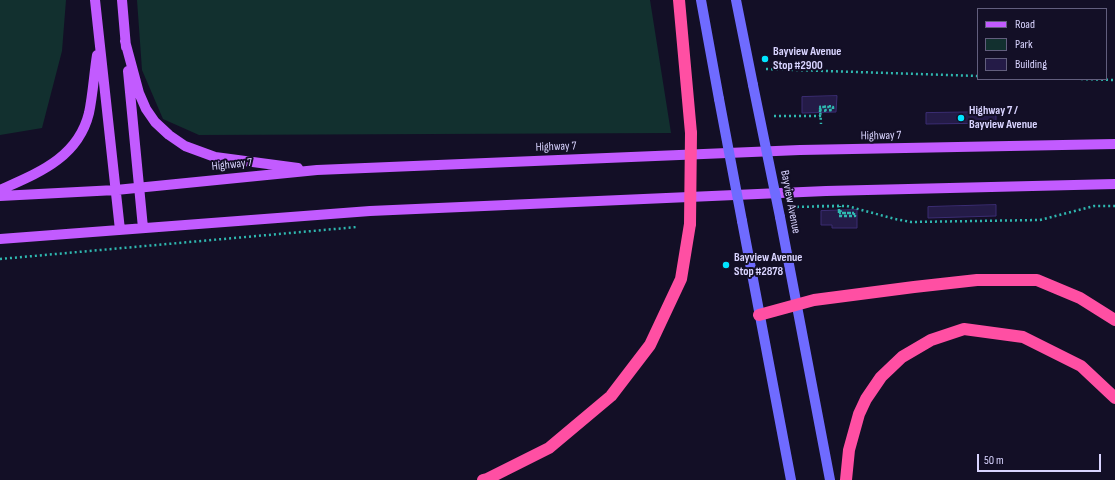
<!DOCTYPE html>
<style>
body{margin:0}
#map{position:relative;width:1115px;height:480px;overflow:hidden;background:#130f26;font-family:"Sofia Sans Condensed",sans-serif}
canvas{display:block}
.legend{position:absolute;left:977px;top:8px;width:130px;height:72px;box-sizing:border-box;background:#130f26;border:1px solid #625e7d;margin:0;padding:5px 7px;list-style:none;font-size:12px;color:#d9d4ff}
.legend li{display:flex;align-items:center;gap:8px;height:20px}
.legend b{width:20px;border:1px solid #625e7d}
.scale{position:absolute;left:977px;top:454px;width:124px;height:18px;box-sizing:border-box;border:2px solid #d9d4ff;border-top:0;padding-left:5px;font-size:12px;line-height:14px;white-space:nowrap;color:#d9d4ff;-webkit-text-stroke:3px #130f26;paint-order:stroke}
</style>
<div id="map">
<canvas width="1115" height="480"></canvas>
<ul class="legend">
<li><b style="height:5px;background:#c25bff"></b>Road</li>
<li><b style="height:11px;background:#12302f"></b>Park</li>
<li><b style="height:11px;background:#241b47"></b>Building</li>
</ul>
<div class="scale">50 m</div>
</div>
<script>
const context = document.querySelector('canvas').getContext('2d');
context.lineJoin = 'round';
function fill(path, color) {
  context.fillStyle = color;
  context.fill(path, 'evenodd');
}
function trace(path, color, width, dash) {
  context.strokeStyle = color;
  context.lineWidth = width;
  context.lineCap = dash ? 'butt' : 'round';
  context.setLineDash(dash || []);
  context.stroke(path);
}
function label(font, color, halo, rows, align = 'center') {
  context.font = font + ' "Sofia Sans Condensed",sans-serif';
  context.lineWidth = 4;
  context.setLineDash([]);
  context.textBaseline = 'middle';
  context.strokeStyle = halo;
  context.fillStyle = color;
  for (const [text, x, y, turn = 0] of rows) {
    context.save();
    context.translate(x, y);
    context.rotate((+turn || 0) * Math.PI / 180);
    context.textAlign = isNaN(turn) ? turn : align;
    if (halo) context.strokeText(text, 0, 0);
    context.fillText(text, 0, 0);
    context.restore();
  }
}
fill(new Path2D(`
 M0,0H66L62,51L42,128L0,135Z
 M137,0H650L671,133L199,135L163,119L142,70Z`), '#12302f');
const building = new Path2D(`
 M837,96L836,112L802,113V97Z
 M996,112V123L926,124V113Z
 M996,205V216L928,218V207Z
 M857,210V228H832V225H821V211Z`);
fill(building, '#241b47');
trace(building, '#3b2d73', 1);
trace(new Path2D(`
 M766,69L978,76
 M1081,79L1115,80
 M774,116H820V111L833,110V106L819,107L820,110H833V107H820L821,124
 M817,206H847L895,219L911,222L1040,220L1094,206H1115
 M839,211V213H855V216H839V213H854V216H841L840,206
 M0,259L357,227`), '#2fb8b0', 2.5, [2, 3]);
trace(new Path2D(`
 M701,0L719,99
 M736,0L753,85
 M780,217L830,480
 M742,221L791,480`), '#6f6bff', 10);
trace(new Path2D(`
 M95,0L120,230
 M122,0L126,47
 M125,41L139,93L146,109L155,122L169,135L185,146L215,157L298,168
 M128,71L143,228
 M0,190C38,173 78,158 89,113C93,94 94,74 97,55
 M0,196L116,190L317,170L800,150L1115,144
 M0,239L370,211L826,191L1115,184`), '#c25bff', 10);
trace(new Path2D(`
 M679,0L691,133
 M759,315L814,300L914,287L977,280H1037L1080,298L1115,320
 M483,480L487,479L549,448L611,396L650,345L681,279L690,224
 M846,480L849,450L859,414L866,399L881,377L902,357L931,340L964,329L1023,337L1081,366L1115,398`), '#ff4fa3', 12);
trace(new Path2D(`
 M792,207L839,206V211`), '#2fb8b0', 2.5, [2, 3]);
trace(new Path2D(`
 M753,85L780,217
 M719,99L742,221`), '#6f6bff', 10);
trace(new Path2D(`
 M690,224L691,133`), '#ff4fa3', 12);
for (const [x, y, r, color] of [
 [765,59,4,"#00e5ff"],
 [961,118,4,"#00e5ff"],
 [726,265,4,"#00e5ff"]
]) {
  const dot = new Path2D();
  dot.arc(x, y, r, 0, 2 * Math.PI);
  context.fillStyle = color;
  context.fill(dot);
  trace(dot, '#130f26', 1.5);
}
label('bold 12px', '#d9d4ff', '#130f26', [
 ["Bayview Avenue",773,52],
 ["Stop #2900",773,66],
 ["Highway 7 /",969,111],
 ["Bayview Avenue",969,125],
 ["Bayview Avenue",734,258],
 ["Stop #2878",734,272]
], 'left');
label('12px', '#d9d4ff', '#130f26', [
 ["Highway 7",881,136,-1],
 ["Highway 7",556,147,-2],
 ["Highway 7",232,165,-6],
 ["Bayview Avenue",790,202,79]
]);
</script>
